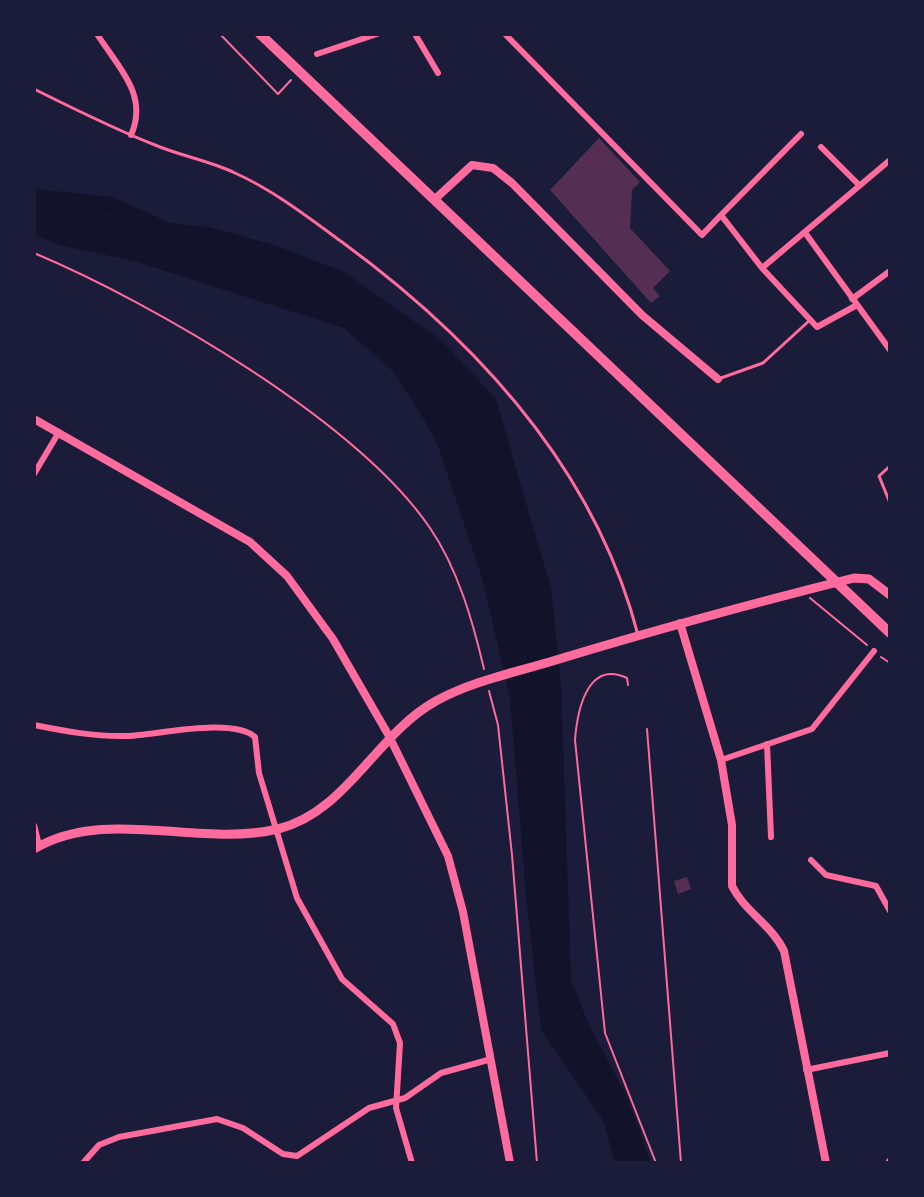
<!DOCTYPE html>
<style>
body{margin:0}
#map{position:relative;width:924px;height:1197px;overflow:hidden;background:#1b1b3a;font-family:"Exo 2",sans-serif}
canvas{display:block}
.frame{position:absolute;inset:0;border:36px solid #1b1b3a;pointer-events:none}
</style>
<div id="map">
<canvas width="924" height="1197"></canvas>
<div class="frame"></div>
</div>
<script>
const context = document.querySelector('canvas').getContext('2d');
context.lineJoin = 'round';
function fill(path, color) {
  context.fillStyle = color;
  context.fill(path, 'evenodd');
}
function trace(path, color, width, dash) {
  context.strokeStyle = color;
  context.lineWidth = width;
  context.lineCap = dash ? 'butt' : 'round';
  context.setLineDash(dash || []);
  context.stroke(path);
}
fill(new Path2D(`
 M34,194L114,218L209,227L277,246L344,272L441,340L496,399L551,589L561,684L571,980L589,1025L628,1099L651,1163H615L603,1120L541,1030L526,893L510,698L483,581L438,446L425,421L393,371L344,328L134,261L59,245L34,235Z`), '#12122b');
trace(new Path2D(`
 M34,198L110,206L162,229`), '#12122b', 18);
fill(new Path2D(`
 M599,138L640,182L632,190L630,228L670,271L653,288L660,296L651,303L550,190Z
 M687,877L691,889L678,894L674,881Z`), '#542f53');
trace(new Path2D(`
 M220,34L278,94L291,80
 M34,253C153,303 357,421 430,528C458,569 473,622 484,669
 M810,598L867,645
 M881,657L890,663
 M628,685L627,678C586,659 577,714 575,740L605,1033L656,1163
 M489,691L498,725L512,855L537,1163
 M647,729L681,1163`), '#ff6b9d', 2);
trace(new Path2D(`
 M34,89C74,109 114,129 155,145C181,156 210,161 235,173C273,190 308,217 342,242C477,341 595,469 638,635
 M721,378L763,363L810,320
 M890,466L879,476L890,503`), '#ff6b9d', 3);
trace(new Path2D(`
 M97,34C118,67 149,95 131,135
 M415,34L438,73
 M505,34L702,235L721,215
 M317,54L377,34
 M801,134L721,215L762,268L817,327L857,305
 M821,147L859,185
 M806,234L890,350
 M762,268L890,160
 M852,299L890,271
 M34,474L59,432
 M34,725C64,731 96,737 127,736C157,735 232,717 255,737L259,773L297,898L342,979L393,1024L400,1043L396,1108L412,1163
 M767,744L771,837
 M721,760L812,729L874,651
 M34,825L39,845
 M811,860L826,875L876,886L890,911
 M806,1070L890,1053
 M83,1163L99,1145L119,1137L217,1119L243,1128L283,1154L297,1156L369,1108L405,1098L441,1073L488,1060
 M888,1163L890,1160`), '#ff6b9d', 6);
trace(new Path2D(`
 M434,200L472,165L493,168L512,183L642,315L718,379
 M34,419L250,542L287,576L333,639L389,736L448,856L463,912L510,1163
 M680,623L721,760L732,825V886C744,911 772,925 784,951L826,1163`), '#ff6b9d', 8);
trace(new Path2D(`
 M34,849C106,806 199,848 278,829C347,812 376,734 436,701C472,681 517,672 556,660C655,630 754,603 854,578L869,579L890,595`), '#ff6b9d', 9);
trace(new Path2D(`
 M260,34L890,633`), '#ff6b9d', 10);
</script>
